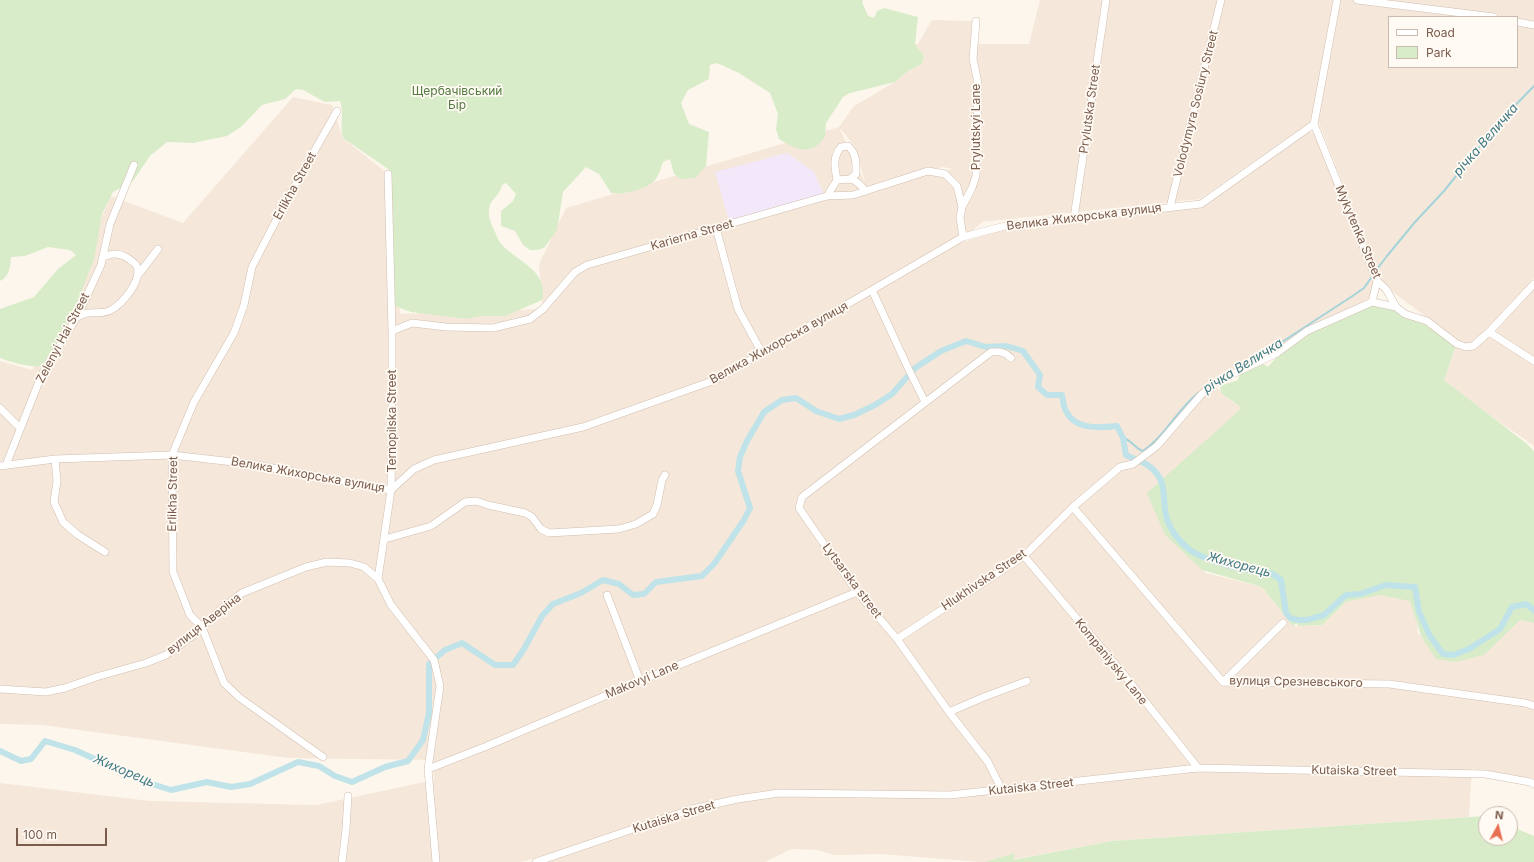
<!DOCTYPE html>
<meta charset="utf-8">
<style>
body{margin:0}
#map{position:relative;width:1534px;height:862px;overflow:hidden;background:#fdf6ec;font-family:Inter,sans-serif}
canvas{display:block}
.legend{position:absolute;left:1388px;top:16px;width:130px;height:52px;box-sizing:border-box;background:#fffaf3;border:1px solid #cabbb1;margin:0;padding:5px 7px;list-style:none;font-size:12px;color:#7a5c4d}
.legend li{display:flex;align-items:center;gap:8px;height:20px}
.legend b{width:20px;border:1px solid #cabbb1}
.north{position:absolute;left:1478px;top:806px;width:40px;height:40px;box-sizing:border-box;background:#fffaf3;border:1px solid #cabbb1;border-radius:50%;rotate:7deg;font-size:11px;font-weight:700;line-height:16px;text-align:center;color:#7a5c4d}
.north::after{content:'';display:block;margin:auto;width:14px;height:18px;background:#e76f51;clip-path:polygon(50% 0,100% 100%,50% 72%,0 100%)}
.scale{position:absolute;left:16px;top:828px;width:91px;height:18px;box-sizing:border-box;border:2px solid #7a5c4d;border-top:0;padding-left:5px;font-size:12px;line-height:14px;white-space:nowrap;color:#7a5c4d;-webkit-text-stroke:3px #fffaf3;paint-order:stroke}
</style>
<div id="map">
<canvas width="1534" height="862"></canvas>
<ul class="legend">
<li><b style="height:5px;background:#fff"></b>Road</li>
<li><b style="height:11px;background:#d8ecc9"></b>Park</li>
</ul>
<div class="north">N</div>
<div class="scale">100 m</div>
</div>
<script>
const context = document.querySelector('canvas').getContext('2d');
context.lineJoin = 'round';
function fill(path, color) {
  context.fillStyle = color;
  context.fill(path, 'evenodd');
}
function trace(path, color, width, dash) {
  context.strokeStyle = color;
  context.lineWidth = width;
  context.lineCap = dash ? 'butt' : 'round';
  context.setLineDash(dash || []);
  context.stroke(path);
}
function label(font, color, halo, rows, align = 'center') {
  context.font = font + ' Inter,sans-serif';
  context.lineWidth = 3.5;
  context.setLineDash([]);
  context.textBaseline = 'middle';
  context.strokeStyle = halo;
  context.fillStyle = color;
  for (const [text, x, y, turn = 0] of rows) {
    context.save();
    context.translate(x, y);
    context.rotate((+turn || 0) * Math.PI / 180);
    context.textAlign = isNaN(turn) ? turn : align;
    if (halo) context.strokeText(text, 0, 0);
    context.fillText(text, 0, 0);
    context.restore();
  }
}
fill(new Path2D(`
 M1040,0H1534V278L1478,338L1495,332L1534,289V446L1488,414L1444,380L1456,346L1460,342L1394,293L1380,278L1319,123L1310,122L1200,199L982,222L960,243L1006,229L1205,204L1309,131L1315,135L1375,280L1370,298L1311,326L1274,353L1215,386L1231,401L1243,408L1165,535L1206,573L1262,587L1293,626L1322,625L1346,602L1396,591L1413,593L1418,633L1441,659L1516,616L1534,619V780L1472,769L1469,817L1112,841L1000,862H979L881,854L835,855L817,850L791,849L765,862H547L544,855L522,862H0V783L150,801L316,805L434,780L433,760L288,758L42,725L0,724V361L32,370L111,196L183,223L293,97L332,105L343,138L388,174L400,314L543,309L539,264L566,208L839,127L854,106L895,82L908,71L922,64L924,56L915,44H918L932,20L972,21L971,44H1029ZM1389,17H1517V67H1389ZM841,129L855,147L865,182L840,130ZM943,167L953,169L877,184V183Z`), '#f5e8da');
fill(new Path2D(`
 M787,153L814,172L824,194L729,221L715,172Z`), '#f3e8fa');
fill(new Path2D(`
 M0,0H863L862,2L868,16L874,18L877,11L884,8L918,17L915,44L924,56L922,64L908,71L895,82L850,93L843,97L826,123L825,137C822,140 819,144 816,146C804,155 789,145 779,139L776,129L778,114L770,93L739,73L717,63L710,65L709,79L688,90L681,103L689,124L709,132L706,166L695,178L680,179L674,174L670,159L663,162C661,168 658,178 653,182C643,190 624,195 611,193L599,174L586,167L563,192L557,230L544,248L537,250H530L523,245L515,231L501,226V211L513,201L516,194L506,183L502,185C500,196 490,199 489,209C488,216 491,224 494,230C496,234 498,240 501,244C517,261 550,272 542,300L505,316H482L466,319L411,312L395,306L391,171L343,138C339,125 345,113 340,101L325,102L303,90L296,89L285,99L262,105L241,127L227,136L193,143L167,142L150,156L133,181L113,192L102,214L94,259L74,310L58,342L42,366C27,367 14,363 0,358V309L34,297L58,269L76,255L70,250L48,247L25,256L11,257C10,267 10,276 0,281Z
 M1369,303L1396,307L1415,317L1456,346L1444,380L1526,443L1534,451V623L1520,620L1484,655L1455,662L1436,659L1421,636L1410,601L1380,595L1346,602L1322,625L1298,626L1297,623L1293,626L1262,587L1202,570L1165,535L1147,493L1242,408L1221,393L1220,386L1238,380L1240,373L1262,363L1268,367L1281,352L1307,331Z
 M1486,816V838H1510V826L1534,836V862H985L1015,853L1013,860L1112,841Z`), '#d8ecc9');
trace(new Path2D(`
 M1377,269L1387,256L1415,222L1444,191L1502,119L1534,86
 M1242,366L1259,357L1354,295L1364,288L1371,278
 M1123,438C1132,440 1135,449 1143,451C1165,436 1177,410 1198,393`), '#a5d3da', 2);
trace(new Path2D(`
 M438,656L445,650L462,643L495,665H513L524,649L542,616L553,604L581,593L603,580L619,584L633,595L644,594L656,582L702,576L714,564L744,520L750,508L738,471L740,457L747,441L764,412L782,400L796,398L816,411L839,419L854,415L875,405L892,394L915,368L941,351L966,341L986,347L1007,346L1023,351L1040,375L1038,387L1047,395H1062C1063,400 1063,406 1066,411C1075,430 1099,428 1117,426L1123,438L1126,455C1136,460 1151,464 1157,474C1166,485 1163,503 1166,515C1169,529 1179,541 1190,550C1202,559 1238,569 1253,571C1269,574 1267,569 1281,580L1286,613L1290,618L1298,620H1307L1324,615L1346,595L1360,594L1386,585L1415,587L1419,612L1430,636L1443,654L1453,655L1469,649L1500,629L1512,607L1526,604L1534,610
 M0,751L21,761L31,759L45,741L75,750L143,781L171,790L207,782L231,787L250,784L298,762L319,766L335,776L352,782L385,767L408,761L423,740L429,713V664L430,663`), '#bfe3e8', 6);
const minor = new Path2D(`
 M1357,0L1494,17
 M1517,22L1534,25
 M1314,124L1377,281L1386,289L1396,307L1405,314L1427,321L1457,344L1466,347L1473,346L1489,332L1534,284
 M388,174L392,331V431L391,490L378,579L391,605L434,660L440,686L428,769L436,862
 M837,180C854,178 855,179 866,191
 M827,196L837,180C835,168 832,158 841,147L848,146C857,154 856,163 856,174L850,179
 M962,207L972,188L976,176L978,83L973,59L976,21
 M1170,207L1221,0
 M1074,218L1106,0
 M716,228L738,309L762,353
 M138,275L158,249
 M872,290L909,370L925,402
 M1372,302L1396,307
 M77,317C81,315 85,313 89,313C97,312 104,314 111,310C122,304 142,281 137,267C136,263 130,260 126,257C117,252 111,254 103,257
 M392,331L412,323L446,327L493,328L530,319L543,309L575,272L587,265L827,196L853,195L928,171L945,174L957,186L962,207L960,218L963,237
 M1489,332L1534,361
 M0,408L20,428
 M55,459L57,481L54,502L63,522L78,535L105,552
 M6,465L42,374L77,317L101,265L110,224L134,165
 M0,466L55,459L172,455L251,464L391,490L414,469L434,460L583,427L715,380L872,290L963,237L1005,226L1201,204L1314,124L1337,0
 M1073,507L1223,682L1389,684L1525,703L1534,706
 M385,539L431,526L465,502L476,501L488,505L525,513L532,517L541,529L549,533L619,529L636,524L653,514L657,505L662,480L665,475
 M1024,556L1121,671L1198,768
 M607,595L640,681
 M897,639L1024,556L1073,507L1120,467L1133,464L1157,446L1200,396L1214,383L1277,353L1307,331L1372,302L1377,281
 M1223,682L1283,623
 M0,689L46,692L65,688L96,677L146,663L166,655L195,634L220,610L242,593L306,567L327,562L350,563L364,567L378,579
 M949,712L984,697L1027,681
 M323,757L240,698L224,683L202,627L190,615L173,572L172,455L194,402L234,333L244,305L252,267L285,203L337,111
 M428,769L487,746L640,681L857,592
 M1002,790L988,762L949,712L897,639L857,592L799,508L802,497L991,352C1000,351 1005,352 1011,358
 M342,862L346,829L348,796
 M536,862L692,809L738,799L779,793L950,795L1198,768L1485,774L1530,782L1534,784`);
trace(minor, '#d1beb0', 8);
trace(minor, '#fff', 7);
label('12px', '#537a41', '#fffaf3', [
 ["Щербачівський",457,91],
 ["Бір",457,105]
]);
label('12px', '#7a5c4d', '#fffaf3', [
 ["Volodymyra Sosiury Street",1196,104,-76],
 ["Prylutska Street",1090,109,-82],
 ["Prylutskyi Lane",976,127,-90],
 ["Erlikha Street",295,186,-61],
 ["Велика Жихорська вулиця",1084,217,-7],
 ["Mykytenka Street",1358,232,67],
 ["Karierna Street",692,235,-16],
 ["Zelenyi Hai Street",63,338,-62],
 ["Велика Жихорська вулиця",779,343,-29],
 ["Ternopilska Street",392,421,-90],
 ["Велика Жихорська вулиця",308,475,10],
 ["Erlikha Street",173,494,-89],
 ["Hlukhivska Street",984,580,-34],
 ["Lytsarska street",852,581,53],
 ["вулиця Аверіна",204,624,-38],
 ["Kompaniysky Lane",1111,662,51],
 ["Makovyi Lane",642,680,-23],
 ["вулиця Срезневського",1296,682,1],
 ["Kutaiska Street",1354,771,1],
 ["Kutaiska Street",1031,787,-6],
 ["Kutaiska Street",674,817,-17]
]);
label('italic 13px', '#437c86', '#fffaf3', [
 ["річка Величка",1486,140,-49],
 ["річка Величка",1243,366,-32],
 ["Жихорець",1239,565,15],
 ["Жихорець",124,771,23]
]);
</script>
